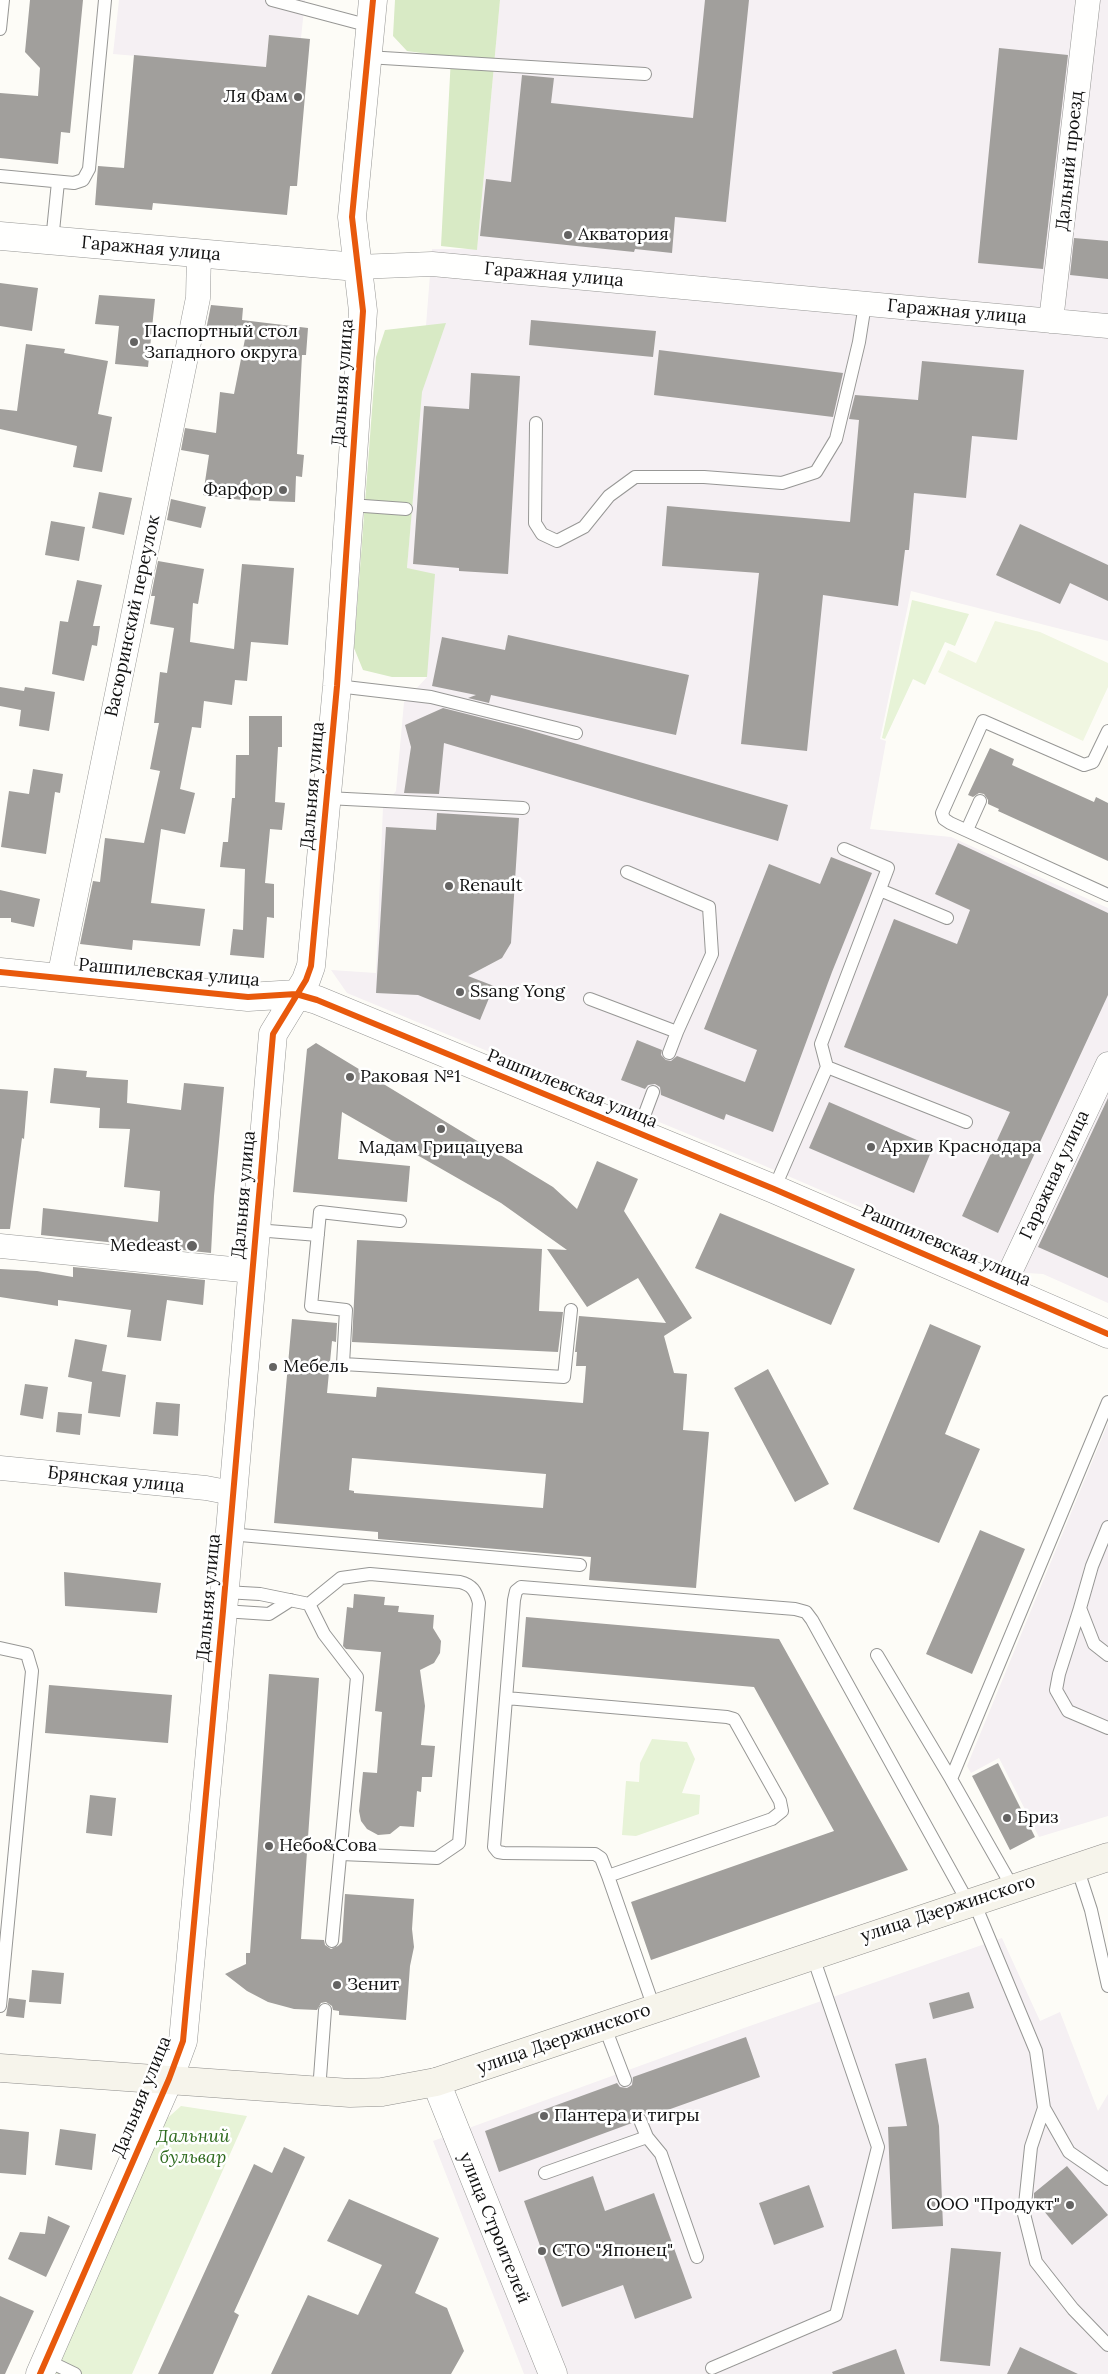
<!DOCTYPE html>
<meta charset="utf-8">
<style>
body{margin:0}
canvas{display:block;background:#fdfcf7}
</style>
<canvas width="1108" height="2374"></canvas>
<script>
const context = document.querySelector('canvas').getContext('2d');
context.lineJoin = 'round';
function fill(path, color) {
  context.fillStyle = color;
  context.fill(path, 'evenodd');
}
function trace(path, color, width, dash) {
  context.strokeStyle = color;
  context.lineWidth = width;
  context.lineCap = dash ? 'butt' : 'round';
  context.setLineDash(dash || []);
  context.stroke(path);
}
function label(font, color, halo, rows, align = 'center') {
  context.font = font + ' Lora,serif';
  context.lineWidth = 5;
  context.setLineDash([]);
  context.textBaseline = 'middle';
  context.strokeStyle = halo;
  context.fillStyle = color;
  for (const [text, x, y, turn = 0] of rows) {
    context.save();
    context.translate(x, y);
    context.rotate((+turn || 0) * Math.PI / 180);
    context.textAlign = isNaN(turn) ? turn : align;
    if (halo) context.strokeText(text, 0, 0);
    context.fillText(text, 0, 0);
    context.restore();
  }
}
fill(new Path2D(`
 M119,0H305L301,38L269,35L266,67L113,54Z
 M500,0H1108V641L911,591L880,739L886,741L870,829L951,837L1108,908V1303L1043,1274L1010,1272L751,1160L347,993L331,970L376,973L383,807L396,791L404,702L427,677L407,568L432,249H477Z
 M1108,1423V1816L1039,1837L999,1758L971,1773L967,1766Z
 M1002,1938L1040,2021L1060,2012L1098,2111L1108,2094V2374H524L433,2141L744,2028Z`), '#f5f0f3');
fill(new Path2D(`
 M912,600L969,614L955,646L945,642L925,685L913,679L885,739L882,738Z
 M652,1739L687,1742L695,1759L682,1793L700,1795L699,1814L636,1836L622,1835L626,1781L639,1782L640,1763Z
 M181,2106L247,2116L132,2374H53L162,2123Z`), '#e7f3d7');
fill(new Path2D(`
 M395,0H500L477,250L441,246L451,57L407,51L393,36Z
 M446,323L422,392L407,568L435,574L427,677H392L363,670L354,648L376,357L385,330Z`), '#d8eac5');
fill(new Path2D(`
 M995,621L1040,632L1108,663V687L1083,741L938,672L948,650L976,663Z`), '#f0f6e1');
fill(new Path2D(`
 M30,0H83L70,133L61,132L58,164L0,158V93L38,96L40,68L25,52Z
 M705,0H749L726,222L675,217L672,253L635,249L634,252L480,236L486,179L511,182L522,75L554,78L551,103L693,118Z
 M269,35L310,39L297,186H290L287,215L153,203L152,210L95,205L98,166L124,168L134,55L266,67Z
 M999,48L1068,55L1043,269L978,263Z
 M1074,238L1108,241V279L1070,275Z
 M0,283L38,288L32,331L0,326Z
 M99,295L155,299L148,367L115,364L119,326L95,324Z
 M211,305L243,308L242,320L308,328L306,355H302L297,454L304,455L302,477L296,476L295,502L242,500L203,495L209,455L181,450L185,428L216,433L220,392L234,394L245,339L205,335Z
 M531,320L656,331L653,357L529,345Z
 M26,344L65,349L64,353L108,361L98,414L112,417L102,472L73,467L77,446L0,429V409L17,411Z
 M659,350L843,373L833,417L654,395Z
 M922,361L1024,370L1017,440L972,436L966,498L914,493L909,550H905L898,606L823,595L807,751L741,744L759,573L662,566L667,506L850,522L859,420L849,419L855,395L918,400Z
 M471,373L520,376L508,574L459,571V568L413,564L424,406L469,409Z
 M99,492L132,498L124,535L92,528Z
 M171,499L206,507L201,528L167,520Z
 M51,521L85,527L79,561L45,555Z
 M1020,524L1108,565V601L1070,583L1060,604L996,575Z
 M158,561L204,569L198,604L193,603L190,642L234,649L242,564L294,568L288,645L251,642L247,681L235,680L232,705L204,701L201,728L192,727L180,789L195,793L185,834L161,829L151,903L205,909L200,946L133,940L132,950L80,944L93,881L100,882L105,838L144,843L160,771L150,769L159,723H154L160,672L167,673L174,628L150,624L155,596H151Z
 M77,580L102,585L93,626H100L97,646L92,645L84,681L52,674L60,621L68,622Z
 M508,635L689,675L676,735L491,695L489,703L468,698L476,695L432,686L442,637L505,650Z
 M0,687L24,691L25,687L55,692L49,731L19,726L21,710L0,706Z
 M443,708L522,728L788,805L778,841L444,743L439,794L404,793L411,747L405,725Z
 M249,716H282V747H278L275,802L285,803L282,830L270,829L265,883L274,884V918L267,917L264,958L230,955L233,929L243,930L245,869L220,867L223,842H228L232,798H235L236,755H249Z
 M990,748L1014,759L1012,765L1094,802L1096,797L1108,803V861L998,811L999,809L988,804V800L984,794L979,793L973,797L968,795Z
 M33,769L63,774L60,793L55,792L46,854L1,847L9,791L29,794Z
 M437,813L519,818L511,943L502,958L468,976L494,986L480,1020L418,995L376,993L386,827L436,830Z
 M958,843L1108,913V995L998,1233L962,1216L1010,1112L844,1047L894,919L957,944L970,910L935,894Z
 M831,857L872,873L832,972L773,1132L726,1114L724,1120L661,1095L660,1087L655,1084L648,1085L645,1089L621,1080L637,1040L662,1050L661,1055L666,1060L671,1061L677,1056L745,1082L757,1050L704,1029L769,864L820,884Z
 M0,890L40,899L34,927L11,922V918H0Z
 M316,1043L553,1187L577,1209L597,1161L638,1179L624,1211L692,1318L664,1336L674,1373L687,1374L683,1430L709,1432L696,1588L589,1580L591,1557L378,1539V1532L274,1523L292,1319L337,1323L336,1342L332,1341L327,1393L376,1397L377,1387L583,1403L586,1366H576L577,1352H575L579,1316L666,1323L638,1278L587,1307L547,1249L567,1250L501,1203L342,1112L338,1159L410,1166L407,1202L293,1192L307,1049ZM352,1458L546,1474L543,1508L354,1493V1491L349,1490Z
 M54,1068L87,1071L86,1077L128,1080L127,1103L181,1110L184,1083L224,1087L214,1196L211,1253L41,1235L43,1208L158,1222L160,1191L124,1187L130,1129L99,1128L100,1108L50,1103Z
 M0,1089L28,1091L24,1139L22,1138L10,1229H0Z
 M1108,1098V1278L1038,1247Z
 M829,1102L933,1147L914,1193L809,1148Z
 M720,1213L855,1269L831,1325L695,1268Z
 M357,1240L542,1249L539,1311L563,1312L558,1352L352,1342Z
 M73,1267L205,1280L203,1305L167,1300L161,1341L127,1337L131,1310L58,1300V1306L0,1297V1269L37,1271L73,1277Z
 M930,1324L981,1346L945,1434L980,1449L939,1543L853,1509Z
 M75,1339L107,1345L102,1371L126,1375L120,1417L88,1413L92,1382L68,1377Z
 M768,1369L829,1484L795,1502L734,1388Z
 M25,1384L48,1387L43,1419L20,1415Z
 M156,1402L180,1404L178,1436L153,1434Z
 M58,1412L82,1414L80,1435L56,1432Z
 M980,1530L1025,1549L972,1674L926,1654Z
 M64,1572L161,1583L157,1613L65,1606Z
 M354,1594L385,1597L384,1605L399,1606L398,1612L434,1615L433,1628L441,1641L440,1653L434,1663L420,1670L425,1706L421,1745L435,1746L432,1777H422L421,1792L417,1791L414,1827L400,1826L390,1834L378,1835L367,1829L361,1821L359,1811L363,1772L377,1773L382,1712L375,1711L381,1652L346,1649L343,1646L347,1607L353,1608Z
 M526,1617L779,1639L908,1870L651,1960L631,1902L834,1831L754,1687L522,1667Z
 M269,1674L319,1678L301,1939L324,1940L325,1945L331,1949L338,1946L342,1942L345,1894L414,1899L412,1929L414,1947L410,1966L406,2020L339,2015V2011L333,2010L332,2006L326,2002L321,2003L317,2010L294,2009L268,2002L247,1991L225,1974L246,1964V1953H250Z
 M49,1685L172,1695L168,1743L45,1733Z
 M998,1763L1035,1837L1010,1850L972,1776Z
 M90,1795L116,1798L112,1836L86,1833Z
 M32,1970L64,1973L61,2004L29,2002Z
 M969,1992L974,2008L933,2019L929,2003Z
 M9,1998L26,2000L24,2018L6,2016Z
 M746,2037L760,2077L648,2117L645,2113L637,2112L633,2115L632,2123L499,2172L485,2131L617,2083L620,2087L627,2088L632,2085L633,2077Z
 M926,2058L939,2126L943,2226L892,2229L888,2127L907,2126L895,2064Z
 M0,2129L29,2132L26,2175L0,2173Z
 M60,2129L96,2134L92,2170L55,2165Z
 M284,2147L305,2157L234,2312L239,2315L213,2374H158L254,2164L272,2173Z
 M1067,2166L1108,2215L1072,2245L1034,2199V2193Z
 M593,2176L605,2211L654,2193L692,2298L635,2319L623,2285L562,2307L524,2201Z
 M809,2185L824,2227L774,2245L759,2203Z
 M349,2199L439,2238L415,2293L447,2308L464,2351L451,2374H271L308,2295L358,2315L382,2265L327,2241Z
 M48,2216L70,2226L46,2277L8,2259L20,2232L45,2234Z
 M951,2248L1001,2252L990,2366L940,2361Z
 M0,2296L34,2311L5,2374H0Z
 M1020,2347L1078,2374H1007Z
 M896,2349L905,2374H833L832,2372Z`), '#a19f9c');
const service = new Path2D(`
 M272,0L370,26
 M0,29L3,0
 M367,57L645,74
 M0,176L74,183L83,180L89,169L105,0
 M52,241L58,182
 M536,423L535,523L542,534L557,541L584,527L609,496L635,477H704L782,483L816,472L836,439L859,342L865,304
 M350,505L406,509
 M337,686L431,697L576,733
 M1108,731L1093,762L1084,765L983,721L942,813L944,819L950,823L1108,895
 M327,798L523,808
 M967,830L980,801
 M880,890L947,918
 M590,999L677,1032L712,954L709,907L627,872
 M669,1053L677,1032
 M827,1067L821,1044L888,868L844,849
 M638,1132L653,1092
 M774,1189L827,1067L966,1122
 M400,1221L320,1212L311,1306L346,1310L343,1364L564,1377L571,1310
 M256,1230L318,1235
 M1108,1527L1092,1566L1080,1608L1094,1644L1108,1655
 M229,1534L580,1565
 M225,1592L260,1594L309,1604L324,1634L357,1677L332,1941
 M309,1604L341,1578L370,1574L460,1582C472,1585 476,1591 479,1603L459,1843L437,1858L341,1854
 M1080,1608L1059,1674L1056,1690L1068,1711L1108,1728
 M223,1611L269,1614L291,1600
 M0,1648L27,1654L32,1671L0,2006
 M877,1655L951,1779
 M506,1698L727,1717L734,1719L780,1801L782,1811L772,1819L608,1876L654,2008
 M1077,1867L1091,1910L1108,1986
 M608,1876L601,1858L595,1854L504,1853L498,1852L494,1847L514,1600L516,1591L521,1587L795,1609L806,1612L812,1620L969,1904
 M1013,1888L951,1779L1108,1402
 M974,1902L1036,2051L1044,2108L1069,2152L1108,2179
 M604,2025L625,2080
 M319,2091L325,2010
 M1044,2108L1031,2147L1024,2214L1036,2262L1073,2309L1108,2345
 M647,2137L661,2154L697,2257
 M545,2173L647,2137L640,2120
 M46,2360L75,2374
 M712,2368L836,2315L878,2147L812,1954`);
const minor = new Path2D(`
 M357,267L432,264L1108,326
 M1051,321L1088,0
 M59,978L198,298L199,253
 M0,1246L252,1271
 M1003,1287L1108,1064
 M0,1468L206,1488L232,1493`);
const tertiary = new Path2D(`
 M0,236L357,267
 M0,972L248,997L296,994L317,1000L774,1189L1108,1334
 M436,2082L553,2374
 M40,2374L169,2079L183,2041L223,1611L273,1034L306,980L311,966L337,686L363,311L352,217L373,0`);
const secondary = new Path2D(`
 M0,2068L350,2093L382,2092L436,2082L1108,1857`);
trace(service, '#979795', 14);
trace(minor, '#979795', 25);
trace(tertiary, '#979795', 29);
trace(secondary, '#8e8d8b', 29);
trace(service, '#fffffe', 12);
trace(minor, '#fffffe', 24);
trace(tertiary, '#fffffe', 28);
trace(secondary, '#f6f4eb', 28);
trace(new Path2D(`
 M0,972L248,997L296,994L317,1000L774,1189L1108,1334
 M40,2374L169,2079L183,2041L223,1611L273,1034L306,980L311,966L337,686L363,311L352,217L373,0`), '#e8590c', 6);
for (const [x, y, r, color] of [
 [298,97,5,"#646362"],
 [568,235,5,"#646362"],
 [134,342,5,"#646362"],
 [283,490,5,"#646362"],
 [449,886,5,"#646362"],
 [460,992,5,"#646362"],
 [350,1077,5,"#646362"],
 [441,1129,5,"#646362"],
 [871,1147,5,"#646362"],
 [192,1246,6,"#646362"],
 [273,1367,5,"#646362"],
 [1007,1818,5,"#646362"],
 [269,1846,5,"#646362"],
 [337,1985,5,"#646362"],
 [544,2116,5,"#646362"],
 [1070,2205,5,"#646362"],
 [542,2251,5,"#646362"]
]) {
  const dot = new Path2D();
  dot.arc(x, y, r, 0, 2 * Math.PI);
  context.fillStyle = color;
  context.fill(dot);
  trace(dot, '#fff', 2);
}
label('18px', '#111', '#fff', [
 ["Ля Фам",288,97,"right"],
 ["Акватория",578,235],
 ["Паспортный стол",144,332],
 ["Западного округа",144,353],
 ["Фарфор",273,490,"right"],
 ["Renault",459,886],
 ["Ssang Yong",470,992],
 ["Раковая №1",360,1077],
 ["Архив Краснодара",881,1147],
 ["Мадам Грицацуева",441,1148,"center"],
 ["Medeast",181,1246,"right"],
 ["Мебель",283,1367],
 ["Бриз",1017,1818],
 ["Небо&Сова",279,1846],
 ["Зенит",347,1985],
 ["Пантера и тигры",554,2116],
 ["ООО \"Продукт\"",1060,2205,"right"],
 ["СТО \"Японец\"",552,2251]
], 'left');
label('18px', '#111', '#fff', [
 ["Дальний проезд",1070,161,-84],
 ["Гаражная улица",151,249,5],
 ["Гаражная улица",554,275,5],
 ["Гаражная улица",957,312,5],
 ["Дальняя улица",343,383,-86],
 ["Васюринский переулок",133,616,-78],
 ["Дальняя улица",313,786,-85],
 ["Рашпилевская улица",169,973,5],
 ["Рашпилевская улица",572,1089,22],
 ["Гаражная улица",1055,1175,-65],
 ["Дальняя улица",244,1195,-85],
 ["Рашпилевская улица",946,1246,23],
 ["Брянская улица",116,1480,6],
 ["Дальняя улица",209,1598,-85],
 ["улица Дзержинского",948,1909,-18],
 ["улица Дзержинского",564,2039,-19],
 ["Дальняя улица",142,2097,-68],
 ["улица Строителей",494,2228,68]
]);
label('italic 18px', '#2f6b1f', '#fff', [
 ["Дальний",193,2137],
 ["бульвар",193,2158]
]);
</script>
